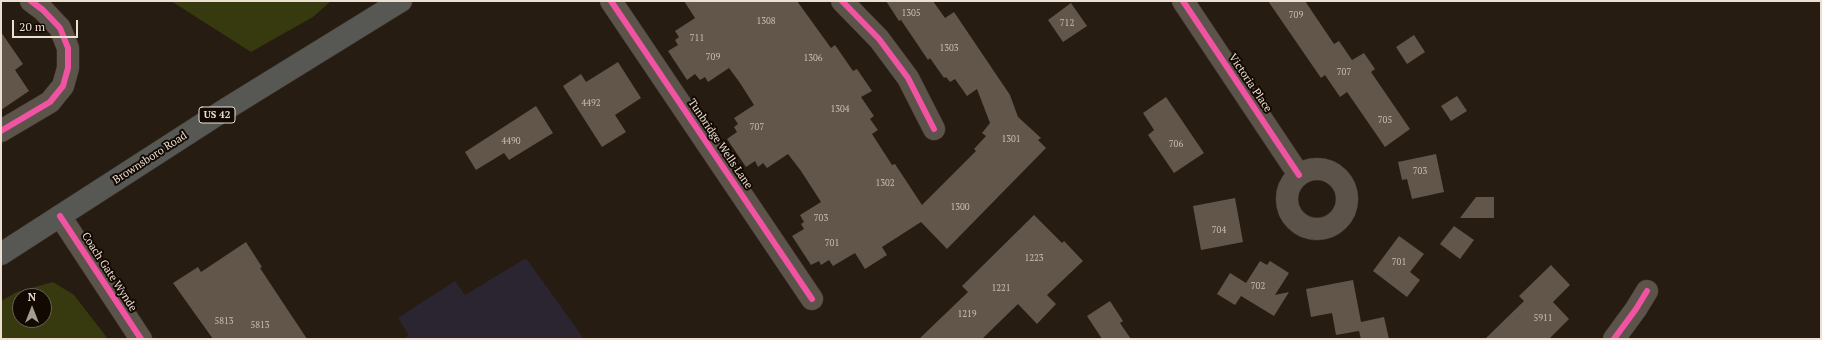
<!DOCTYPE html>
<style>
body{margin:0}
#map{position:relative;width:1822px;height:340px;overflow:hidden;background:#271c11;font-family:"PT Serif",serif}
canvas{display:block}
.frame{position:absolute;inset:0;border:2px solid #ede0d3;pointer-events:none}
.north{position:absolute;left:12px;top:288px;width:40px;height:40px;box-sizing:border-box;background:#120903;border:1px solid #6a5f56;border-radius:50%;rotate:0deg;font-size:11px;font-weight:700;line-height:16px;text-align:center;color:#ede0d3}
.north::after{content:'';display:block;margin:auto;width:14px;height:18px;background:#a89b8f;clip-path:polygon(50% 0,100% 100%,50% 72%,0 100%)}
.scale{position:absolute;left:12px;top:20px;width:66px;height:18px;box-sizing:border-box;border:2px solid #ede0d3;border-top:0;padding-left:5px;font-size:12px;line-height:14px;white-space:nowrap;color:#ede0d3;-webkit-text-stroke:3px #120903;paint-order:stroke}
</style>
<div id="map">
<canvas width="1822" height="340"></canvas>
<div class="frame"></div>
<div class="north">N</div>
<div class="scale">20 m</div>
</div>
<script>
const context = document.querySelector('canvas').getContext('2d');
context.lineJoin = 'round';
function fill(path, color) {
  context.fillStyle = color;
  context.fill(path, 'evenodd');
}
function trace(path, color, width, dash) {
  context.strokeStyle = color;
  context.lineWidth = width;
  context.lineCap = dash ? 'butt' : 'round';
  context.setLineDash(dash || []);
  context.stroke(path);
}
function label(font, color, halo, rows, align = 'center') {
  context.font = font + ' "PT Serif",serif';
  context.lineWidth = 4;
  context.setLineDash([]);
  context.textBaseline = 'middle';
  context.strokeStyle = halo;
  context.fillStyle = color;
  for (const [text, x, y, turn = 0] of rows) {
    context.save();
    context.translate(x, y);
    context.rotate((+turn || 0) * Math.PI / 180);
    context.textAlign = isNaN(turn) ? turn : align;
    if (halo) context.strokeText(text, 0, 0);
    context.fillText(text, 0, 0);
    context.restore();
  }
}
fill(new Path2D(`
 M526,258L584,339H403L409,335L398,318L455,281L465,295Z`), '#2a2531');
fill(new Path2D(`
 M171,1H331L313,17L251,52Z
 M53,282L74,295L108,339H1V301L17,292ZM20,296H44V320H20Z`), '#37390e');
fill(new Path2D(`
 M684,1H797L831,48L835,45L853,71L857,69L872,91L861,97L874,116L870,119L878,130L872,134L892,165L895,164L922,205L976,151L974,149L986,136L982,133L990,123L977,89L967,96L955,79L950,82L946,77L944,78L930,58L928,60L901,20L899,21L886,1H933L945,18L954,12L1010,95L1018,117L1041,138L1038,140L1046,148L947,249L921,222L882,247L887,255L865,269L855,253L833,266L829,260L821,265L819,261L811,265L792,236L804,229L801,224L804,222L800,215L821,202L801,171L788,154L767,168L763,163L758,167L755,161L746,167L727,139L737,132L734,127L738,124L734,118L754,105L740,83L729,68L708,82L705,77L700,80L695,74L687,80L668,51L678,45L675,40L679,37L675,31L695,18Z
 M1268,1H1305L1334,44L1339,41L1352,60L1364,53L1375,69L1371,72L1410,129L1385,147L1347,92L1340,97L1325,75L1321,78Z
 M1071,3L1087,26L1063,42L1048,20Z
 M1,32L23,64L15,70L29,91L1,110Z
 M1414,35L1425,52L1407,64L1396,47Z
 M618,62L641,98L615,115L626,132L602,147L563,86L581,74L586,82Z
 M1457,96L1467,111L1451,121L1441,106Z
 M1166,97L1204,153L1174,173L1148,135L1154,130L1143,113Z
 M536,106L553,133L509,160L504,153L476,170L465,152Z
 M1436,154L1444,192L1412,199L1407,179L1402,180L1398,162Z
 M1476,197H1494V218H1460Z
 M1235,198L1243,242L1201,250L1193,206Z
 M1034,215L1062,243L1064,241L1083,261L1047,295L1056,304L1037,324L1018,304L982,339H919L968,292L962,286Z
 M1454,226L1474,240L1460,259L1440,244Z
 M1399,236L1424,254L1410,272L1420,280L1407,297L1373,271Z
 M246,242L262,267L260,268L307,339H213L173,283L198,267L201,272Z
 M1260,261L1267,265L1270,261L1289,273L1275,295L1289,292L1274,316L1241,296L1235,305L1217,294L1230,273L1246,283Z
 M1551,265L1570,285L1553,302L1569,319L1549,339H1485L1524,301L1519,296Z
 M1353,280L1361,322L1384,317L1389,339H1361L1359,331L1336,335L1332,313L1311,317L1306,289Z
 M1110,301L1123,321L1120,323L1131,339H1102L1087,316Z`), '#615649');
const minor = new Path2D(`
 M611,1L812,299
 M842,1L879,39L908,78L934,129
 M1183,1L1299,175
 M1,131L50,102L63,86L68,68V48L60,28L43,10L31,1
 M1287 199a30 30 0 1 1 60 0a30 30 0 1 1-60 0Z
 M60,216L141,339
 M1614,339L1636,309L1647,291`);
const major = new Path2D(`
 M1,254L226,109L401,1`);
trace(minor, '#403730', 23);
trace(major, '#403730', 23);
trace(minor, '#5c534a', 22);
trace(major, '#575754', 22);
trace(new Path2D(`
 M611,1L812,299
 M842,1L879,39L908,78L934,129
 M1183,1L1299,175
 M1,131L50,102L63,86L68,68V48L60,28L43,10L31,1
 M60,216L141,339
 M1614,339L1636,309L1647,291`), '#f153a3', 6);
label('9px', '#cabeb0', null, [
 ["1305",911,13],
 ["709",1296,15],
 ["1308",766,21],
 ["712",1067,23],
 ["711",697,38],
 ["1303",949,48],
 ["709",713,57],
 ["1306",813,58],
 ["707",1344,72],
 ["4492",591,103],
 ["1304",840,109],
 ["705",1385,120],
 ["707",757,127],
 ["1301",1011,139],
 ["4490",511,141],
 ["706",1176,144],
 ["703",1420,171],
 ["1302",885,183],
 ["1300",960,207],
 ["703",821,218],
 ["704",1219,230],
 ["701",832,243],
 ["1223",1034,258],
 ["701",1399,262],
 ["702",1258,286],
 ["1221",1001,288],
 ["1219",967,314],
 ["5911",1543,318],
 ["5813",224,321],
 ["5813",260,325]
]);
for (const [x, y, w] of [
 [217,115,36]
]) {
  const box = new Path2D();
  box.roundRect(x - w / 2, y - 8, w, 16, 3);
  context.fillStyle = '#120903';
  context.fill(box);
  trace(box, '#ede0d3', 1);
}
label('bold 10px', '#ede0d3', null, [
 ["US 42",217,115]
]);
label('11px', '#ede0d3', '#120903', [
 ["Victoria Place",1250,83,56],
 ["Tunbridge Wells Lane",720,144,56],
 ["Brownsboro Road",150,158,-33],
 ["Coach Gate Wynde",109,272,57]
]);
</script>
